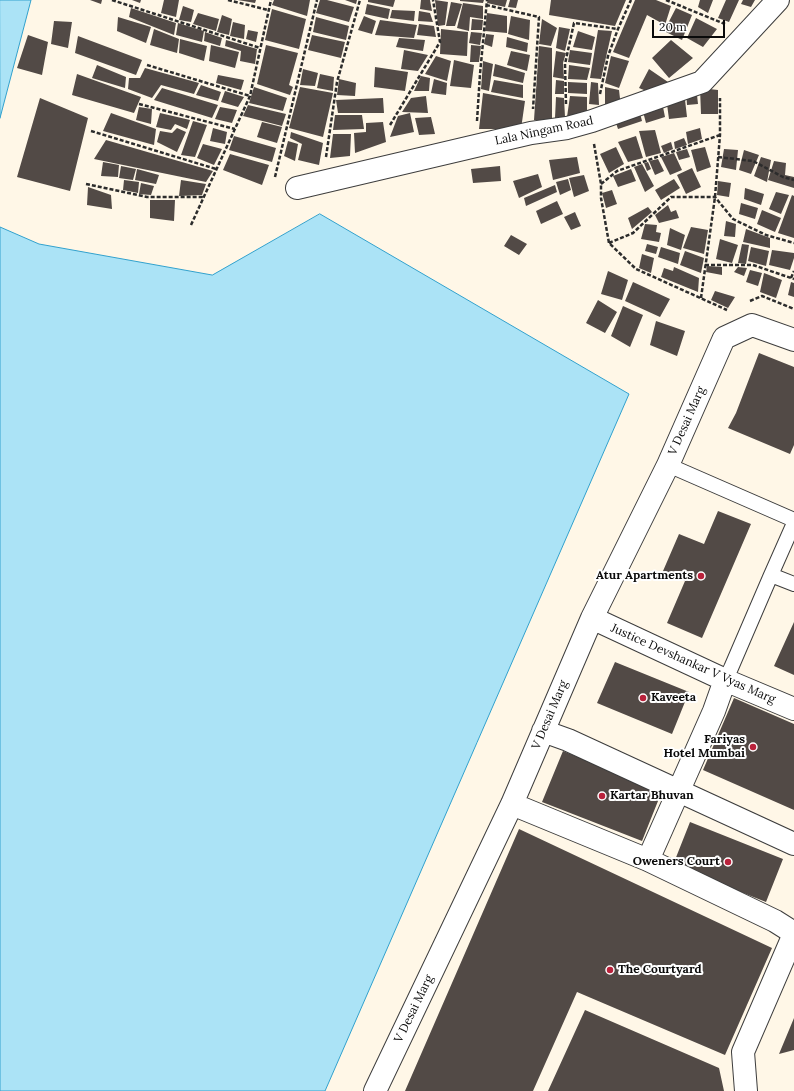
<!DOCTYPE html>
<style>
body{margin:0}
#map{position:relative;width:794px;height:1091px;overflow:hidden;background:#fff7e7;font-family:Lora,serif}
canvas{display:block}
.scale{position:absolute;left:652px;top:20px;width:73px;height:18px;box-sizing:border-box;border:2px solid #0a0a0a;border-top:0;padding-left:5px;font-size:12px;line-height:14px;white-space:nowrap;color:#0a0a0a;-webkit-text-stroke:3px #fff;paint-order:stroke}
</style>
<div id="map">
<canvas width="794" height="1091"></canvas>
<div class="scale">20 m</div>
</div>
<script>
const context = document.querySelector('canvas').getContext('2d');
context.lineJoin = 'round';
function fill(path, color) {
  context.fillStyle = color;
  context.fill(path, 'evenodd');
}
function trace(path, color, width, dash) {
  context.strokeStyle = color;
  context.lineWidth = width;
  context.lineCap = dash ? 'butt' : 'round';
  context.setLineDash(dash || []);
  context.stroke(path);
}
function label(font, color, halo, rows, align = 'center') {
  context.font = font + ' Lora,serif';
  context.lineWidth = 4;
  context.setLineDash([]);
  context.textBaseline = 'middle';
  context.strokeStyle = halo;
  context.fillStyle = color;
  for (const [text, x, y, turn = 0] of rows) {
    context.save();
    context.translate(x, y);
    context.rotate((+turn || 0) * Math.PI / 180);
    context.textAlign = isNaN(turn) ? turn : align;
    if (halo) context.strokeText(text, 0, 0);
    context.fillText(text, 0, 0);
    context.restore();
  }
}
const water = new Path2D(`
 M0,0H31L0,118Z
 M320,214L629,394L325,1091H0V227L39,244L212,275Z`);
fill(water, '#abe3f6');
trace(water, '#32a1cd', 1);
fill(new Path2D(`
 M90,0H102L101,4Z
 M132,0H141L140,3Z
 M164,0H179L176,17L161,13Z
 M238,0H256L255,3Z
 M274,0H310L307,16L272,5Z
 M320,0H327L354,7L349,22L316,13Z
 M345,0H357L356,4Z
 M368,0H395L393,7L368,2Z
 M421,0H430L432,11L420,9Z
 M435,0L448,2L445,25L438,26Z
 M460,0H484L483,3L460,1Z
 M488,0H507L505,7L487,3Z
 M510,0H518L516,8L508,7Z
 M551,0H626L615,26L549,15Z
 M635,0H656L671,6L665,25L647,15L629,58L613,52Z
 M700,0H713L708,13L698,7Z
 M726,0H739L729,22L718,18Z
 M743,0H755L751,7L741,4Z
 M451,2L462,4L455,26H446Z
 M463,3L483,6V19L470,17L469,31L457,28Z
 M367,4L390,9L388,19L365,14Z
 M183,6L194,10L191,22L179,20Z
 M131,8L176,23L174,35L129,17Z
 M676,8L692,15L682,40L664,31Z
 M272,9L306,19L299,49L265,40Z
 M392,10L415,11L414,21L390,18Z
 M419,11L430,13L433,22L418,21Z
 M198,13L219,19L216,31L193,24Z
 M487,13L507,16V33L485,31Z
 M222,15L232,19L229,35L217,32Z
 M364,16L376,21L372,34L358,30Z
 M511,16L530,20L529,40L508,34Z
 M118,17L151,27L146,43L117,31Z
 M316,17L349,26L346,40L313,32Z
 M696,18L717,29L703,47L687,38Z
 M472,19L483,20L482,30H471Z
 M542,19L557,28L551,46L539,44Z
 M380,20L417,25L414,38L375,35Z
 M54,21L72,22L68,48L51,44Z
 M233,22L245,25L244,39L230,36Z
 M178,23L204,31L202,42L176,35Z
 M419,24L434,26L436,37L417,35Z
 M559,27L570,29L565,51L556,48Z
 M154,29L179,39L177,53L150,45Z
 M441,29L468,32L467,56L440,54Z
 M248,30L258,32L256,42L246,39Z
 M598,30L612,31L601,79L590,78Z
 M578,31L595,37L592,50L573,47Z
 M205,32L222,38L220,46L204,41Z
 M471,32L482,33L480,45L469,43Z
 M486,34L494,35L492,47L484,44Z
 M28,35L48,42L42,75L17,68Z
 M312,35L345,42L341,58L308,50Z
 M78,36L142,60L136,75L75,53Z
 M507,37L528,43L527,52L506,47Z
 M399,38L425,40L423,51L396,47Z
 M180,39L207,46L204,61L179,53Z
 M226,40L257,49L255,64L240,61L241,51L225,46Z
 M671,40L693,58L669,78L652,58Z
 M211,45L239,52L235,68L209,61Z
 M266,45L298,53L289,85L293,87L290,95L257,84Z
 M471,45L481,46L479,62H470Z
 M539,46L552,48V120H534Z
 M404,50L428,55L418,71L401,69Z
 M570,50L592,53L590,65L568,62Z
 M511,51L530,55L527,71L507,65Z
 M556,51L566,53L563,63L564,79L553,77Z
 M436,56L451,61L447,81L425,74Z
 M611,56L629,61L619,88L605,83Z
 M454,60L474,65L471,88L450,86Z
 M483,61L493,64L489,91L481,89Z
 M495,64L525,73L523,83L493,76Z
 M97,65L126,77L125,88L92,78Z
 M569,65L590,68L587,80L568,79Z
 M375,67L408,72L405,91L374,87Z
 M145,68L199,83L194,94L161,85L152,98L128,89L129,78H140Z
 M303,69L318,73L315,86L300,85Z
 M649,69L668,82L656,95L639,88Z
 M77,74L141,97L134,113L72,95Z
 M320,74L334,77L333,91L317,88Z
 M218,75L244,80L241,90L216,83Z
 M421,76L430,78L429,91H414Z
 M339,79L356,83L355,96L337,95Z
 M434,79L447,83L446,95L431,93Z
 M494,80L523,85V98L491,92Z
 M556,80L564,81V94H555Z
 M568,82L587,83V94L568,93Z
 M591,82L598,83L599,105L589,104Z
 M201,85L221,92L218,101L196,95Z
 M696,86L698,104L687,105L686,89Z
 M254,87L287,98L283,111L249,103Z
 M300,87L333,93L323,137L289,128Z
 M605,87L619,90L621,107L605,106Z
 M162,88L218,105L212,118L154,100Z
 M700,88L718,90V114H701Z
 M225,91L244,97L238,107L221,102Z
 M684,91L687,117L669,119L666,97Z
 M483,93L525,101L521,129H479Z
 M426,96L428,113L402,112L411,98Z
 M570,96L587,97V117H567Z
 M556,97L564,98L565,117L555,118Z
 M40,98L88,118L70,191L17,177Z
 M383,98L384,113H338L336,100Z
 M662,102L665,117L646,123L642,108Z
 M248,105L286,114L282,126L243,116Z
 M139,107L152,109L151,124L136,120Z
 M220,107L237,110L232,123L215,119Z
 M639,109L642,121L618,129L614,117Z
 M111,113L156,129L154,145L103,131Z
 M160,113L190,120L187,129L175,124L171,130L156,127Z
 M410,113L414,132L390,137L398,116Z
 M335,115H362L364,129L333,130Z
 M431,117L435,134L419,135L415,118Z
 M193,121L207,125L195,157L181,155Z
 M262,122L282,127L277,143L257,137Z
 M383,122L386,142L355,153L354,133L366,132V123Z
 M177,128L186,132L177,152L157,142L160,131L172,133Z
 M213,128L227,132L225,144L210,141Z
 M700,128L702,139L688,144L686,132Z
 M655,130L661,153L646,157L639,131Z
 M291,132L323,143L319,165L298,160L302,144L290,138Z
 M333,134H351L350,156L330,158Z
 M234,136L276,148L272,162L229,150Z
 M636,136L643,158L628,162L618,142Z
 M684,138L687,145L675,149L674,142Z
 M106,140L213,171L206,182L94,159Z
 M288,141L298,144L295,161L284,156Z
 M671,142L673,149L664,153L661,146Z
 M203,144L222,149L214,165L197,158Z
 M616,147L624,164L609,173L600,154Z
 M705,147L711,167L697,172L691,150Z
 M687,149L690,157L679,160L676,152Z
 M724,149L738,150L736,170L721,167Z
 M744,150L759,155L751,174L739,170Z
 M674,153L682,170L670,175L661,157Z
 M230,154L269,165L262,185L223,170Z
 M577,157L580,173L553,180L549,160Z
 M761,157L771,160L767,182L754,176Z
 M658,159L664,171L655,175L649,161Z
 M774,161L786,163L785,175L794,177V188L768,180Z
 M103,162L119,165L118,177L101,176Z
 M648,162L651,169L647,171L644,163Z
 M642,164L654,186L645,192L634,167Z
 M121,166L136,169L133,180L119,178Z
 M500,166L501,181L473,183L471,169Z
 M692,168L701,187L686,194L677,175Z
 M137,169L159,175L156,184L135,180Z
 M631,169L636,181L618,187L613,176Z
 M538,174L542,187L519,198L513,181Z
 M584,175L589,191L574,197L569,178Z
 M568,179L571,190L560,195L556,182Z
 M674,179L680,188L661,200L655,190Z
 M124,180L139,182L138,193L123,190Z
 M181,180L206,184L202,195L179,196Z
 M718,181L731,183L729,197L717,195Z
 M141,183L154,186L151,195L139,194Z
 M555,185L557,192L526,206L524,198Z
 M88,187L111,195L112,209L87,205Z
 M745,188L764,194L761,205L744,199Z
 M612,190L617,204L606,208L602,193Z
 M776,192L789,195L781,214L769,209Z
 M792,195L794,196V238L778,233Z
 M150,200H175L174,221L150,218Z
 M557,201L563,214L541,224L536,211Z
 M741,203L758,208L755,219L739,214Z
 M668,205L671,212L676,210L679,218L659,223L655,215Z
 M648,207L652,212L632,229L628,218Z
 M762,210L781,218L775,232L757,224Z
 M575,212L581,226L571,230L564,217Z
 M726,221L736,224L735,237L724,236Z
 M645,224L657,225L656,232L661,233L659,242L641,239Z
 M691,227L708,230L704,254L683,248Z
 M670,228L685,235L681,250L667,245Z
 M746,229L770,238V248L743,242Z
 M511,235L527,244L519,255L504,246Z
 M720,239L738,245L732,263L716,259Z
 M647,244L658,247L656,254L645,251Z
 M742,244L749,245L746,264L738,263Z
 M661,247L680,253L678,264L658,257Z
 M751,247L769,251L766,266L748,261Z
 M772,250L794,253V258L790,270L769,265Z
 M685,251L704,258L701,273L680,265Z
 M642,254L654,258L651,273L639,268Z
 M707,266L722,267V275L706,272Z
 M674,267L699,278L698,292L661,277L664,268L673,271Z
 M738,267L747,268L744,276L734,272Z
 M750,270L762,273L758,286L746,282Z
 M608,271L628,280L622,300L601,294Z
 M764,273L782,280L776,298L760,292Z
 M633,282L670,299L660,317L625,301Z
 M791,282L794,283V297L788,295Z
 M715,291L735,297L728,308L711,300Z
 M598,300L617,312L605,333L586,323Z
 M623,306L643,315L630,347L611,336Z
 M656,321L685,331L677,356L650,345Z
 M759,353L794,367V445L790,454L728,428L736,413Z
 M718,511L751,524L702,638L667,623L685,581L663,571L679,534L704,544Z
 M794,622V675L774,666Z
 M615,662L689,692L672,734L597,703Z
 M734,698L794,724V810L703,770Z
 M563,751L662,791L642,841L542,802Z
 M690,822L783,859L766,902L673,865Z
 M519,829L772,948L725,1055L577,992L533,1091H405Z
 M585,1010L719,1068L724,1091H548Z
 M794,1018V1050L779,1054Z`), '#524a46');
const service = new Path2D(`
 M668,465L794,520
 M771,575L794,523
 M725,680L731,668L771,575L794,584`);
const minor = new Path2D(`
 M297,188L531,133L567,128L592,121L702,82L778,0
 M592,618L725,680L794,709
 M543,731L568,740L794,844
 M512,804L648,860L775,921L794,933
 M648,860L714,711L725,680
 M375,1091L512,804L592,618L668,465L724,338L752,325L794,340
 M746,1091L743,1052L794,934`);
trace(service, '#3d3d3d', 16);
trace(minor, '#3d3d3d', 24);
trace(new Path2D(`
 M112,0L260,48
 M228,0L268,10
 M666,0L725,24
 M486,5L539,17L533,109
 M147,65L250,96
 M600,94L608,56L618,29L631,0
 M139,104L235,129
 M566,104L565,64L574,23L618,29
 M477,121L480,74L487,0
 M390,125L440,42L433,0
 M91,131L216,169
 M594,144L601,184V198L609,243L636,269L727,310
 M326,157L337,82L360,0
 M718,157L753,161L783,177L794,180
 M275,177L317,0
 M86,184L147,197H203
 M601,184L617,171L720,135
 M191,225L250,96L271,0
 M609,243L633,233L671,197H715L733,219L766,235L794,243
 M705,265H753L794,279
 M791,278L794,271
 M701,298L715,197L720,135V98
 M750,301L762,296L794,309`), '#2c2c2c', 2.5, [4, 2]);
trace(service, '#fff', 14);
trace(minor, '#fff', 22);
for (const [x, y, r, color] of [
 [701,576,4,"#b9223b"],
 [643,698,4,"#b9223b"],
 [753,747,4,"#b9223b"],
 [602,796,4,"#b9223b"],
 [728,862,4,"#b9223b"],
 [610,970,4,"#b9223b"]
]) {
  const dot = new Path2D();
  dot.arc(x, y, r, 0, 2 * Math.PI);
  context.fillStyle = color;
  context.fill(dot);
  trace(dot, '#fff', 1.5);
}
label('12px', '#0a0a0a', '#fff', [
 ["Lala Ningam Road",544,131,-12],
 ["V Desai Marg",687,421,-66],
 ["Justice Devshankar V Vyas Marg",693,664,24],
 ["V Desai Marg",550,715,-67],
 ["V Desai Marg",414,1009,-64]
]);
label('bold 12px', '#0a0a0a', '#fff', [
 ["Atur Apartments",693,576],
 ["Kaveeta",651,698,"left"],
 ["Fariyas",745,740],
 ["Hotel Mumbai",745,754],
 ["Kartar Bhuvan",610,796,"left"],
 ["Oweners Court",720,862],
 ["The Courtyard",618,970,"left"]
], 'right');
</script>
